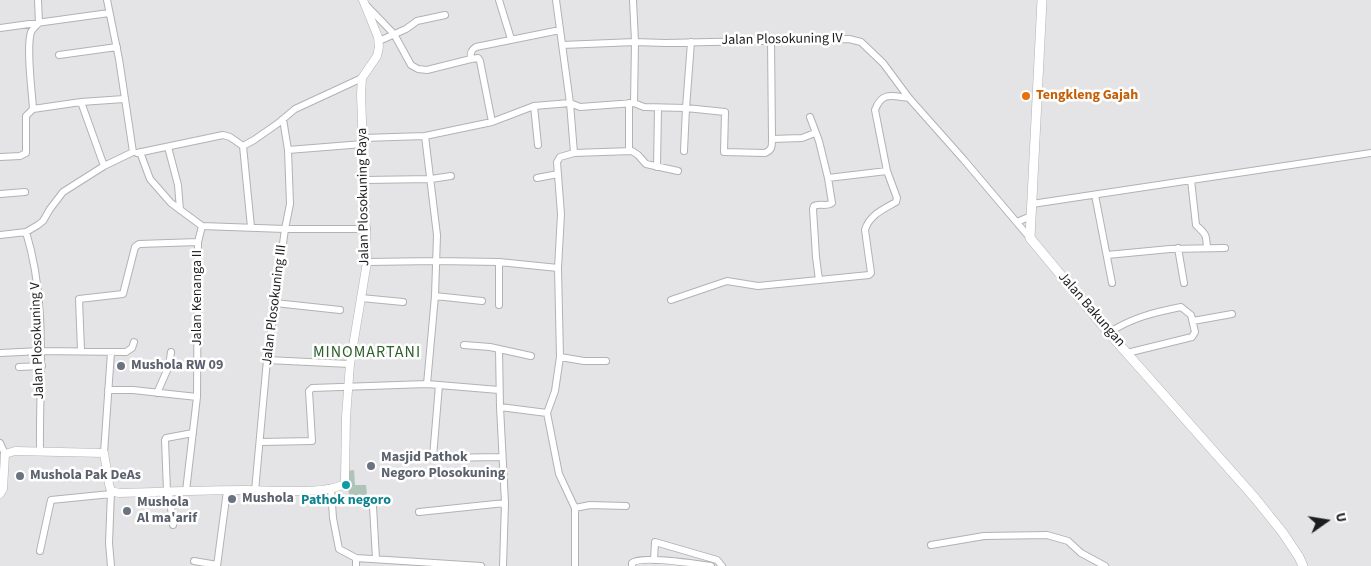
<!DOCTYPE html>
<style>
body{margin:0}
#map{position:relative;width:1371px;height:566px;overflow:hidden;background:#e4e4e6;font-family:"Source Sans 3",sans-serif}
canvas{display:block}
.north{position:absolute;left:1301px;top:496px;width:50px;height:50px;-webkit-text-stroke:4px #fff;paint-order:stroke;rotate:77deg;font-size:14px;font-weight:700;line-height:20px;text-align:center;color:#1c1d1d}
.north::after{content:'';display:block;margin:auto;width:18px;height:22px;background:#1c1d1d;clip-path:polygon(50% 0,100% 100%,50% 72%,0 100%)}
</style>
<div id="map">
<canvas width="1371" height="566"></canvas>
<div class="north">U</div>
</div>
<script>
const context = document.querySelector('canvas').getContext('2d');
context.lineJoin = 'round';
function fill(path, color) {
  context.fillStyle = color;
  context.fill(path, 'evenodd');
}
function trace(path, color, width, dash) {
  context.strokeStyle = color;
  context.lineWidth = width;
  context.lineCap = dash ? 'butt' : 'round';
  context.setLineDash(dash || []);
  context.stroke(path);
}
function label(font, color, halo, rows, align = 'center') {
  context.font = font + ' "Source Sans 3",sans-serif';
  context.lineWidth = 5;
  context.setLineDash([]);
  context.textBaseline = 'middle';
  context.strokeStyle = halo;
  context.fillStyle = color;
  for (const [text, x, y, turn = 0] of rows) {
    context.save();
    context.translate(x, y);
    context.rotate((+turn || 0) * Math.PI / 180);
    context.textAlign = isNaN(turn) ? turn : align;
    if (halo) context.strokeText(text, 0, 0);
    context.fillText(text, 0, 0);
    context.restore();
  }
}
fill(new Path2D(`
 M354,470L355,485H366L367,495L349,496L347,471Z`), '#aec4b8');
const minor = new Path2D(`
 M499,0L511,39
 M556,0L570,103L574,153L560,157L557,162L561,214L558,268L560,357L555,391L547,413L559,474L575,508V566
 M633,0L635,42L665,43L849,39L861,42L883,63L909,98L964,160L1030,238
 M366,5L394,34L411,65L418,69L427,70L471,59C470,53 471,50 476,47L560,30
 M0,28L109,13
 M379,41L406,29L417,21L445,15
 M59,55L117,47
 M471,59L478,58L480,61L492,122
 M81,102L104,166
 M634,103L644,107L686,108L691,42
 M534,106L538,145
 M33,109L81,102L124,99
 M810,117L819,141L828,178
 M425,136L437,235L435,296L427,384
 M363,138L425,136L492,122L534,106L570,103L580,107L634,103L635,42L562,45
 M772,139L802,138L815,133
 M243,146L251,227
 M168,147L178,185L180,210
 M288,150L363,144
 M629,151V103
 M684,151L686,108L725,112L724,152L765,153C772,150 772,147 772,139L771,39
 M140,152L150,179L171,203L202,226L285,229H367
 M137,153L223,135L230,137L243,146L254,140L277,124L295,109L362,78
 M574,153L632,151L638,155L646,164L678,171
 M0,157L20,156L26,153V116L33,109C32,91 26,48 31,32C33,28 36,26 39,23L38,0
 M657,167L658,108
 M887,171L828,178L832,203C827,207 819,203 814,206L813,209L816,257L819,280L869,275L871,273L865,230C869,215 884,209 896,202L897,198L887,171L875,110C882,91 892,96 909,98
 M537,178L558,174
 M365,180L431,179L451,176
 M1191,180L1196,225C1206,235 1206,233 1207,248
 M0,194L25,192
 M1095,195L1112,283
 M1032,204L1371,153
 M1017,222L1031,216
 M26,232C48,303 39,378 40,451
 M0,235L26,232L38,225L43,221L50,209L63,192L104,166L133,152L119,59L107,0
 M1178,248L1184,283
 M1107,255L1170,249L1225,248
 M367,262L436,261L499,262L558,268
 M499,262V305
 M435,296L482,301
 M361,298L403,302
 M671,300L727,281L758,286L819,280
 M275,303L340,310
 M1193,321L1232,314
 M1109,333C1130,318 1156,312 1181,307L1191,315L1195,332L1192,337L1127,353
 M464,345L490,347L531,356
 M499,349L500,407L505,503L503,566
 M81,350L79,299L123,294L135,247L139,244L198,242
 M0,353L41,351L126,352L132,348L134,342
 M560,357L584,361H606
 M267,360L350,364
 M19,367L42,366
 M439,385L433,457L438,458L502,457
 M108,390H133L197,397
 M157,393L169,366L171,352
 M500,407L547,413
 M261,442L312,441L309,391L312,388L427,384L499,390
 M0,443L5,454
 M104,453L111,352
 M331,489L333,518L339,549L356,558L481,566
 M167,491L165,440L166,438L193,433
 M169,491L173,525
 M186,491L197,397L198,242L202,226
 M255,491L267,360L285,229L290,204L288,150L283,119
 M373,506L376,559
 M575,508L590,505L626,506
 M419,512L505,503
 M931,545L984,536L1047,535L1068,541L1081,553L1105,566
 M40,551L51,500L111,494
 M654,560L655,542L717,560L722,566
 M194,561L217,565
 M111,566L109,543L111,492
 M217,566L227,491
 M356,566V558
 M632,566V563C641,555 697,564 711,566`);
const tertiary = new Path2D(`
 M0,494L3,489L5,454L15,451L104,453L109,484L111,491L119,493C161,492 203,490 245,490C268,490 326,495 344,484L345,480L346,417L350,364L367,262L361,94L362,78L377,56L379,47L378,37L363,0`);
const secondary = new Path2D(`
 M1042,0L1030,238L1109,333L1255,498L1283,533L1299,557L1303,566`);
trace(minor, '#b1b2b3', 8);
trace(tertiary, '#b1b2b3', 9);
trace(secondary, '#b1b2b3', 10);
trace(minor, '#fff', 6);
trace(tertiary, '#fff', 8);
trace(secondary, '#fff', 9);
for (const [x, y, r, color] of [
 [1026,96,5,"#e8710a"],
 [121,366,5,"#6b7280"],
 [371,466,5,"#6b7280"],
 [20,476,5,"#6b7280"],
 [346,485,5,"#0f9aa8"],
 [232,499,5,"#6b7280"],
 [127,511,5,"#6b7280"]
]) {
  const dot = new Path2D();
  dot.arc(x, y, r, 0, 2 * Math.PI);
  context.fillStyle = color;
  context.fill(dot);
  trace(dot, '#fff', 2);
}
label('14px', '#1c1d1d', '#fff', [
 ["Jalan Plosokuning IV",782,40,-1],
 ["Jalan Plosokuning Raya",364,197,-91],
 ["Jalan Kenanga II",198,298,-90],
 ["Jalan Plosokuning III",275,305,-83],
 ["Jalan Bakungan",1091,310,49],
 ["Jalan Plosokuning V",38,341,-92]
]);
label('bold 14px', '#c56008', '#fff', [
 ["Tengkleng Gajah",1036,96]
], 'left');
label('bold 14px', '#5b616d', '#fff', [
 ["Mushola RW 09",131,366],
 ["Masjid Pathok",381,458],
 ["Negoro Plosokuning",381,474],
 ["Mushola Pak DeAs",30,476],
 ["Mushola",242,499],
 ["Mushola",137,503],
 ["Al ma'arif",137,519]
], 'left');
label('bold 14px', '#0d838f', '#fff', [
 ["Pathok negoro",346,501]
]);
context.letterSpacing = '1px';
label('16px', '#2c612d', '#fff', [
 ["MINOMARTANI",367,353]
]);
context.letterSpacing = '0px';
</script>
